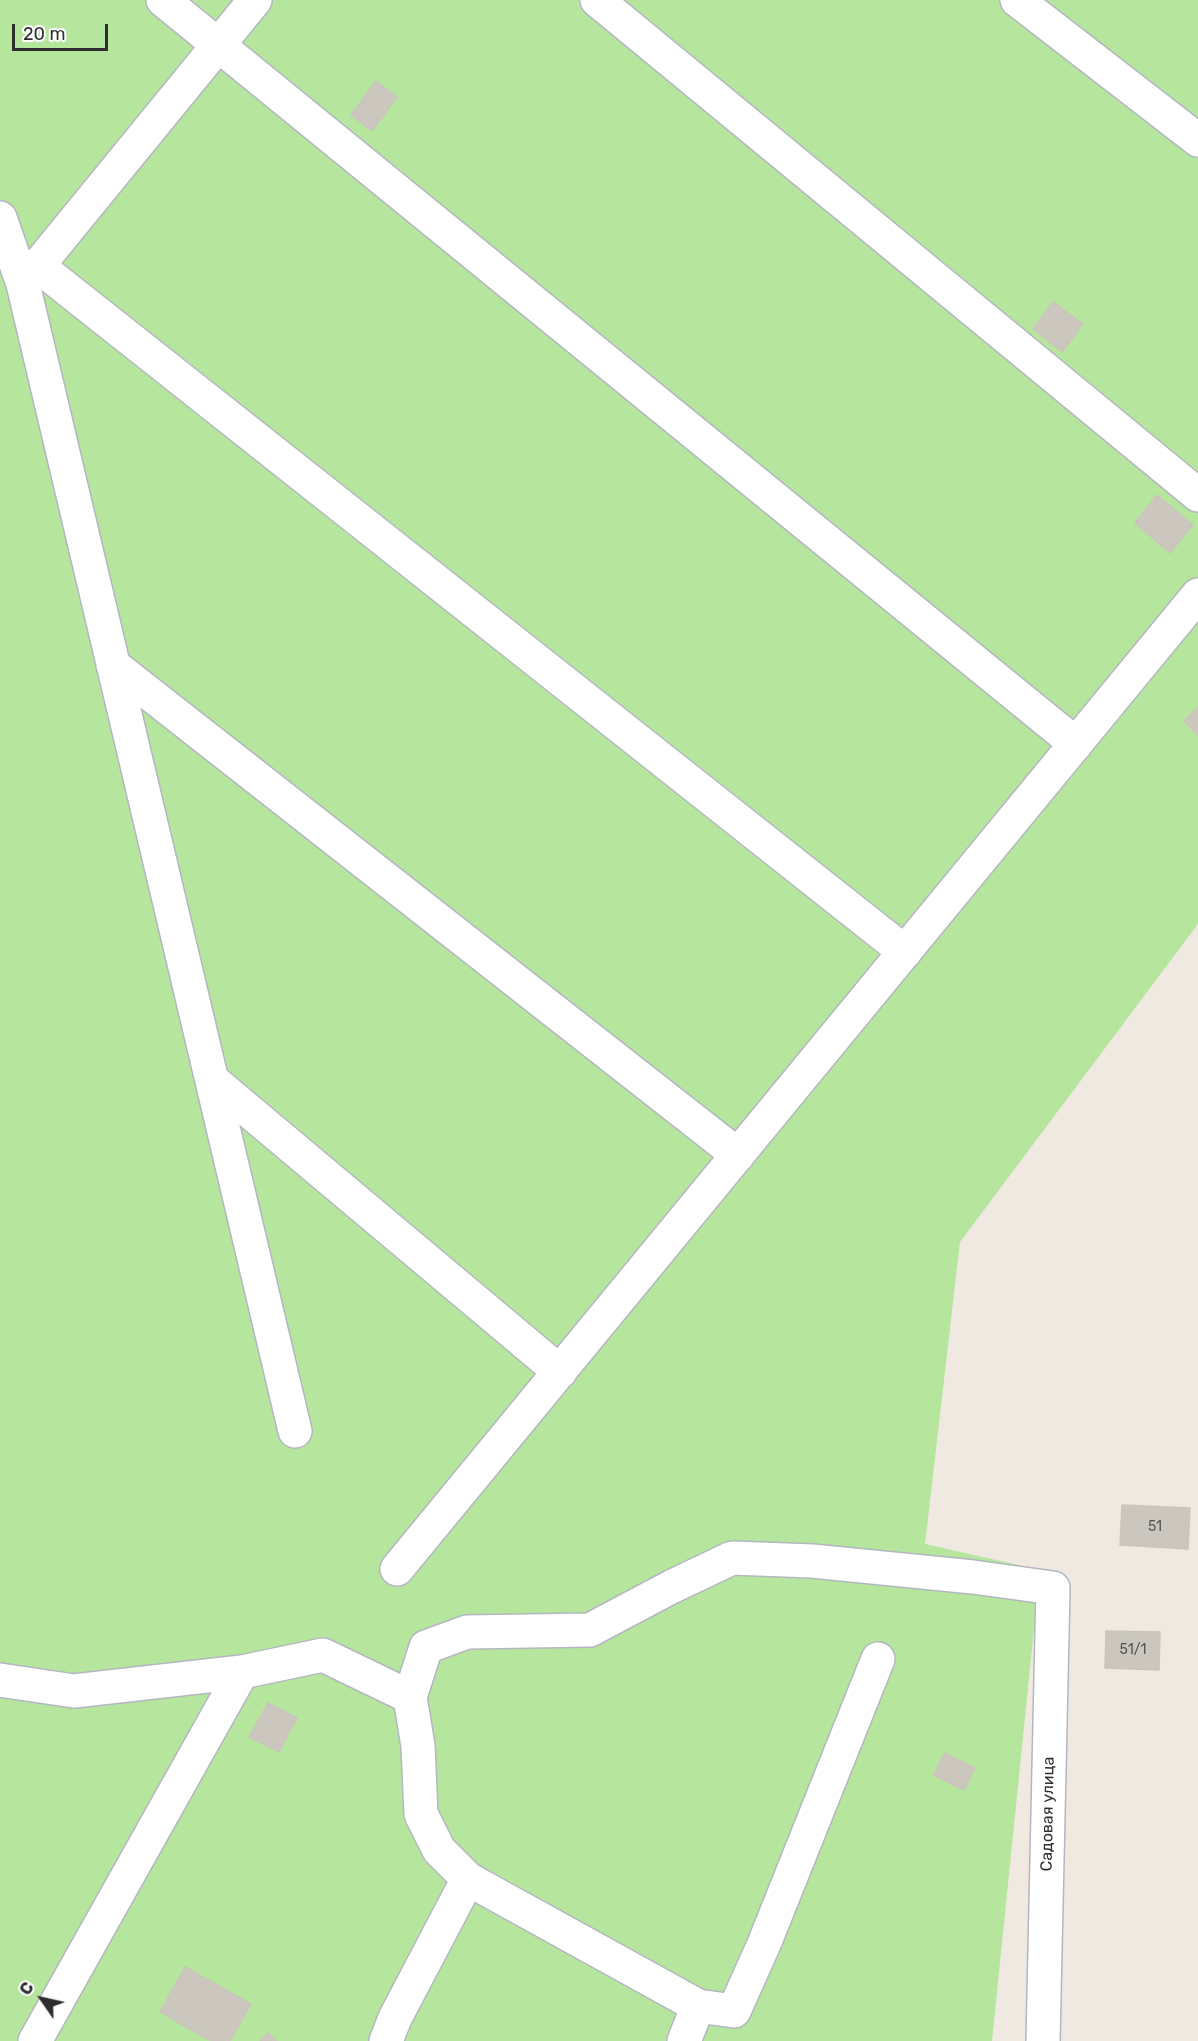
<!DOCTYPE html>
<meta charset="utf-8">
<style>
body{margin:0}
#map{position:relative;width:1198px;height:2041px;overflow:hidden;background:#efe9e1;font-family:Rubik,sans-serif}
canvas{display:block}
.north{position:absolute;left:12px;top:1969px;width:60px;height:60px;-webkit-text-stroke:4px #fff;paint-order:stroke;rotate:304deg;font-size:16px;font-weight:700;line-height:24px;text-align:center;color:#2e2e2e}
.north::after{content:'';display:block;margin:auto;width:21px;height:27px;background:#2e2e2e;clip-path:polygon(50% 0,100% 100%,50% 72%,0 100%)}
.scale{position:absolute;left:12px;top:24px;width:96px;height:27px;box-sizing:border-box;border:3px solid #2e2e2e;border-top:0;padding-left:8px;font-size:18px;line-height:21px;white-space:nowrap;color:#2e2e2e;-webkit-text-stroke:4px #fff;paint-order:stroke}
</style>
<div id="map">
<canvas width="1198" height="2041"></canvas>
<div class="north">С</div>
<div class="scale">20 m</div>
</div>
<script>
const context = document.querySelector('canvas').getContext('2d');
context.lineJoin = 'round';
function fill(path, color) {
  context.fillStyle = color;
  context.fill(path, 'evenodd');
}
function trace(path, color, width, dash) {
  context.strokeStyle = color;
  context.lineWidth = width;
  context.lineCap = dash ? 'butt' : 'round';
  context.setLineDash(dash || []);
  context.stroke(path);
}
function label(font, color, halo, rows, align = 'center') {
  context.font = font + ' Rubik,sans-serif';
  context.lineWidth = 5;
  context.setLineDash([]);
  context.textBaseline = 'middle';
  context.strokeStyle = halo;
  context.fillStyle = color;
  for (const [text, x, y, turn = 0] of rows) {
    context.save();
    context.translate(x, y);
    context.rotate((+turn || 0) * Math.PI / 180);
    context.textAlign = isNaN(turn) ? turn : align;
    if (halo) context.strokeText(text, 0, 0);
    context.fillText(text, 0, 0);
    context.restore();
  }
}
fill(new Path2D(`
 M0,0H1198V924L960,1242L925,1544L1040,1570L992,2041H0Z`), '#b6e59e');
const building = new Path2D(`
 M376,81L397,97L372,131L351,115Z
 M1053,302L1083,324L1062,352L1033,329Z
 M1157,495L1193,525L1170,553L1135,523Z
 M1198,707V735L1184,721Z
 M1122,1505L1190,1508L1188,1549L1120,1545Z
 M1106,1631L1160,1632L1159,1670L1105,1668Z
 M268,1703L297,1718L279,1752L249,1737Z
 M944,1753L975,1768L964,1790L934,1775Z
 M185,1967L251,2004L230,2041H211L160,2012Z
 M268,2033L277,2041H260Z`);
fill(building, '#cbc7bf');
trace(building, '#cbc5ba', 1.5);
const minor = new Path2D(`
 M163,0L1076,744
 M255,0L23,284L295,1431
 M597,0L1198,495
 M1017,0L1198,140
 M0,218L23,284
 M38,266L905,952
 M113,665L738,1155
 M212,1080L560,1372
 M397,1569L1198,595
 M0,1680L74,1691L242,1672L323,1655L410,1697L426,1647L467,1632L590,1630L671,1587L732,1558L812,1561L973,1577L1053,1588L1043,2041
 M410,1697L418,1746L421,1814L439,1850L468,1879L698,2006L684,2041
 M698,2006L734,2011L764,1944L878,1659
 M35,2041L242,1672
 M386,2041L395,2018L468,1879`);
trace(minor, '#b4b7c1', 36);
trace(minor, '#fff', 33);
label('14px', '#555452', null, [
 ["51",1155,1527],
 ["51/1",1133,1650]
]);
label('16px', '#2e2e2e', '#fff', [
 ["Садовая улица",1048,1814,-89]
]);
</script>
